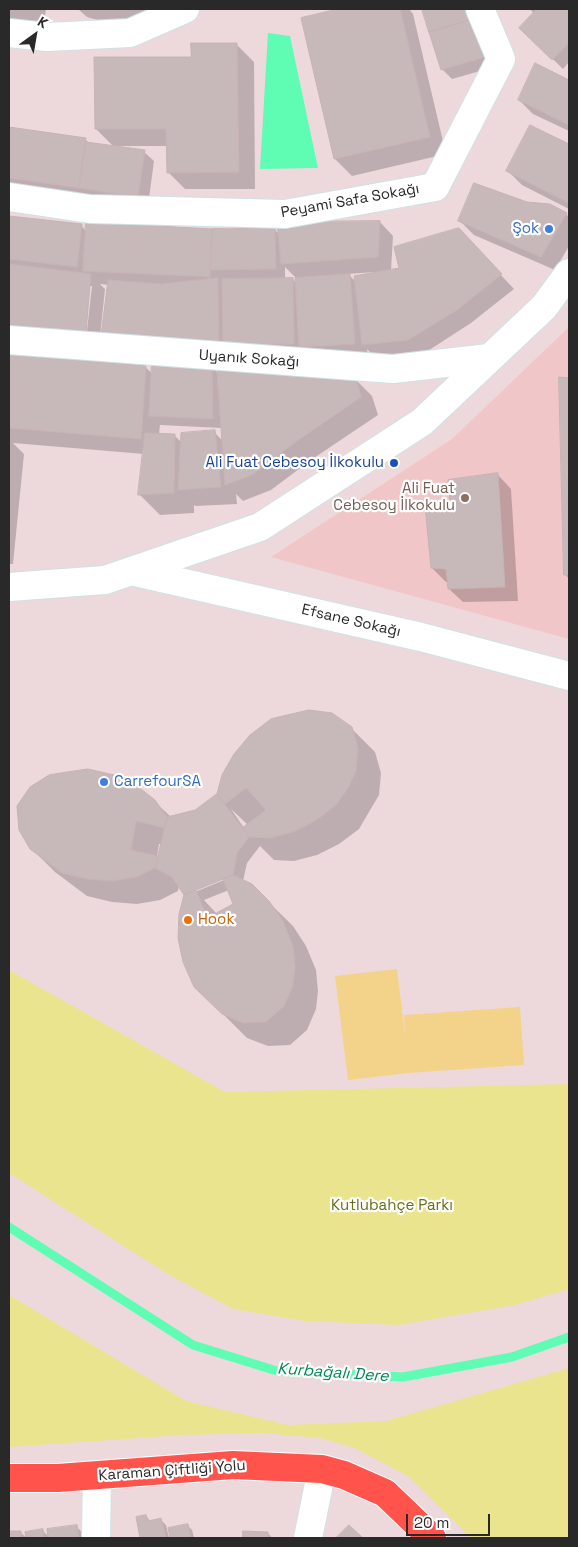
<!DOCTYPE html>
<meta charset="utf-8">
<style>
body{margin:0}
#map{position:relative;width:578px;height:1547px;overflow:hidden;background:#edd9dc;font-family:"Space Grotesk",sans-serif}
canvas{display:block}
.frame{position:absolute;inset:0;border:10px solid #292929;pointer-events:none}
.north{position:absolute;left:10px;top:10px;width:50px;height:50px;-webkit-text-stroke:4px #fff;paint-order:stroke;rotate:32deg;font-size:14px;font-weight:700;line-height:20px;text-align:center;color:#292929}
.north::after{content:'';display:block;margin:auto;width:18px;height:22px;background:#292929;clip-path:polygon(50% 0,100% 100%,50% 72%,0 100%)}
.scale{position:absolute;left:406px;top:1514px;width:84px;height:22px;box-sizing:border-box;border:2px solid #292929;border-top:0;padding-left:6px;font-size:15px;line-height:18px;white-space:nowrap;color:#292929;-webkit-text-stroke:4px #fff;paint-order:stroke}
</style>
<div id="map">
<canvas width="578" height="1547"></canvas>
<div class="frame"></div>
<div class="north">K</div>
<div class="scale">20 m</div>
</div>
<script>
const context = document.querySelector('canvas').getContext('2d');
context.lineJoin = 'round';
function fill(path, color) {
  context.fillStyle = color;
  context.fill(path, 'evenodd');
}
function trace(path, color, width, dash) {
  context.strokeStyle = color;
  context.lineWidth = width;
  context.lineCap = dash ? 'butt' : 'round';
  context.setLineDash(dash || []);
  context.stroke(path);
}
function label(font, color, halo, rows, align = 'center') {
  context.font = font + ' "Space Grotesk",sans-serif';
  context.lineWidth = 4.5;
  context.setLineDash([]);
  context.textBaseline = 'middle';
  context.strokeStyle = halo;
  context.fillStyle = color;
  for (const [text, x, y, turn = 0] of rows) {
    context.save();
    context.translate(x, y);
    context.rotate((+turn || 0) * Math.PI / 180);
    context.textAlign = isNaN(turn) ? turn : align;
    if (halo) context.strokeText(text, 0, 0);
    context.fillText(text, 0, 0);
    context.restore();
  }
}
fill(new Path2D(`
 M569,327V639L271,557L452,439Z`), '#f1c6c8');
fill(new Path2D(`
 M9,970L225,1092L569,1084V1289L515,1305L398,1325L305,1321L233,1309L166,1273L9,1173Z
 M9,1295L186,1401L288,1425L386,1421L569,1368V1538H471L409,1477L355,1448L320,1438L264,1433L182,1435L9,1447Z`), '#eae48f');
fill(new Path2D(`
 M397,969L405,1035L404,1015L520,1007L524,1065L408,1073L348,1080L335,976Z`), '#f3d389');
fill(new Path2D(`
 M268,33L290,36L318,168L260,169Z`), '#5ffcb3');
fill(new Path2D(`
 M9,9H46L44,23L9,19Z
 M78,9H157L115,25L87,17Z
 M344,9H409L413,14L446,154L352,176L335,159L302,18Z
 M424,9H477L494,67L452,79L442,69Z
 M530,9H569V62L563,69L521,28L534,14Z
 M237,45L254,62L255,189H185L168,172V146H116L144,152L154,161L148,206L9,190V128L85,139L90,144L114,147L96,129L192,58Z
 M536,65L569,81V131L533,114L519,100Z
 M530,126L569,145V209L522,185L508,171Z
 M526,203L566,214L569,217V246L555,270L474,235L460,221Z
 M9,218L81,225L86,231L274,229L279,234L380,222L393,236L391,271L472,244L514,289L471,323L423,354L377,359L367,349L368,357L116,349L109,285L100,284L105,289L99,346L9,337ZM285,267L296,278V283L293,279H285ZM375,272L356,282L348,274ZM89,286H92L86,339L84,338Z
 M9,355L145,367L153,374L211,366L218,373L355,379L372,396L378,415L311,460L271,490L243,501L236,494L237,504L196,506L194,505V513L160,515L140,495L144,454L13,443L24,454L13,564H9ZM160,425L222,428L223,441L214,432L182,443L174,435H159Z
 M561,379L569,380V579L565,574Z
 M498,475L511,489L518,601L463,602L449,589V582H446L432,568L451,506Z
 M351,728L375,752L381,773L379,795L359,829L339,844L317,855L294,861L274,860L260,846L247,863L243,881L251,885L293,926L306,946L316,970L318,991L316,1009L307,1030L290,1045L268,1046L247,1038L219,1010L186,895L179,885L178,891L160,900L137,904L112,902L87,896L55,872L31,848L154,801L171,817L196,812L219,795ZM231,809L248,825L244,828ZM159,844H162L159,856H157ZM224,877V880L190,894L189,891ZM229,890L235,905L217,914L204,900Z
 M146,1516L150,1521L161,1520L166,1525L169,1538H142L137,1518Z
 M188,1526L192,1530L194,1538H171L170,1529Z
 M77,1527L87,1538H27L26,1533L42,1530L50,1538Z
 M20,1532L27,1538H9V1533Z
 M244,1533H268L272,1538H244Z`), '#0003');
trace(new Path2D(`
 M9,1227L193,1345L277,1371L403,1377L512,1357L569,1337`), '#5ffcb3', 9);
const building = new Path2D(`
 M338,9H400L430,137L334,159L301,18Z
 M422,9H471L474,19L429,32Z
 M537,9H569V43L552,60L519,28Z
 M474,19L485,57L441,70L429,32Z
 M191,43H237L239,172L167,173L166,129H95L94,57H191Z
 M535,63L569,80V125L518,100Z
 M530,125L569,144V203L506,171Z
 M9,127L86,138L79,188L9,178Z
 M86,142L145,150L138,197L79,188Z
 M474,183L527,202L550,204L567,213L541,257L458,221Z
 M9,216L82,224L77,267L9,259Z
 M380,221L378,257L281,264L277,222Z
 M86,222L212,229L210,277L83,271Z
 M275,227L276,269L210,270L212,229Z
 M459,228L502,274L457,310L408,340L362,345L354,276L399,268L394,247Z
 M9,264L91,274L86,332L9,325Z
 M350,274L355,344L299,347L295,278Z
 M218,278L219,341L101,336L108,280L161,284Z
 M293,278L294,344L223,345L222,279Z
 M9,353L146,366L141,439L9,428Z
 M152,361L212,365L213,419L149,416Z
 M224,371L356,378L361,397L294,443L254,474L225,485L217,372Z
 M559,377L569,378V575H564Z
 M215,430L221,487L178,490L181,433Z
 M145,433L175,434L174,493L138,495Z
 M498,473L505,587L448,589L446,569L431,568L425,505L450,504L448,480Z
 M309,710L332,713L352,727L358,748L356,771L348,788L336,805L315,821L293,832L270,838L249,837L242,828L266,810L246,788L225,804L217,794L222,775L234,754L250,735L271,719Z
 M88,769L114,775L136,785L155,800L167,817L165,828L136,821L131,850L158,856L155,868L136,877L112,881L87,879L62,873L30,849L19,830L17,806L30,787L49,775Z
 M217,794L249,837L237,853L233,875L184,895L172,877L155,868L167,817L195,810Z
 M233,875L252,884L269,901L283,921L293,946L295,967L293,985L284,1006L266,1022L243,1023L222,1014L194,987L183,962L178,938L179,914L184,895L196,890L207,918L233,904L223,879Z
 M146,1515L148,1521L161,1518L166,1538H140L136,1517Z
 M188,1524L191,1538H170L168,1528Z
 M77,1525L79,1538H48L47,1529Z
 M349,1525L363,1538H336Z
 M43,1529L44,1538H26L25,1532Z
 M9,1531H21V1538H9Z
 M243,1531L268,1532V1538H243Z`);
fill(building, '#c7b8ba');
trace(building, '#c8b2b4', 1);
const minor = new Path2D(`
 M9,33L47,37L130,33L185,9
 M9,197L90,209L285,214L435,187L501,59L480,9
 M9,340L393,369L489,358
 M131,571L421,637L569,676
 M9,587L105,580L260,527L422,422L544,307L569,273
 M96,1538L97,1475
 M308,1538L322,1469`);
const major = new Path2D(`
 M9,1478H58L233,1465L322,1469L344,1475L385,1493L432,1538`);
trace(minor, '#cee2e4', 30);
trace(major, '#fff', 30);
trace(minor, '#fff', 28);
trace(major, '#ff534c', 28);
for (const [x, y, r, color] of [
 [549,229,5,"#3f7fe0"],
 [394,463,5,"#1a4fb4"],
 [465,498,5,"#8d6e63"],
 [104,782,5,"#3f7fe0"],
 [188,920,5,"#e8710a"]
]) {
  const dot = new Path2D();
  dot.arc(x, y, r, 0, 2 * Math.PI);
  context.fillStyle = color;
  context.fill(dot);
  trace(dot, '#fff', 2);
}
label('15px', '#292929', '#fff', [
 ["Peyami Safa Sokağı",350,201,-10],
 ["Uyanık Sokağı",249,359,4],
 ["Efsane Sokağı",351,621,13],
 ["Karaman Çiftliği Yolu",172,1471,-4]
]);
label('15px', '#366cbe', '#fff', [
 ["Şok",539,229],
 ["CarrefourSA",114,782,"left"]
], 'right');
label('15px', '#164399', '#fff', [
 ["Ali̇ Fuat Cebesoy İlkokulu",384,463]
], 'right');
label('15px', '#785e54', '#fff', [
 ["Ali Fuat",455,489],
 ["Cebesoy İlkokulu",455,506]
], 'right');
label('15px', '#c56008', '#fff', [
 ["Hook",198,920]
], 'left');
label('15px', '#676d12', '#fff', [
 ["Kutlubahçe Parkı",392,1206]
]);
label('italic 16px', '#038855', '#fff', [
 ["Kurbağalı Dere",333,1373,4]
]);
</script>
